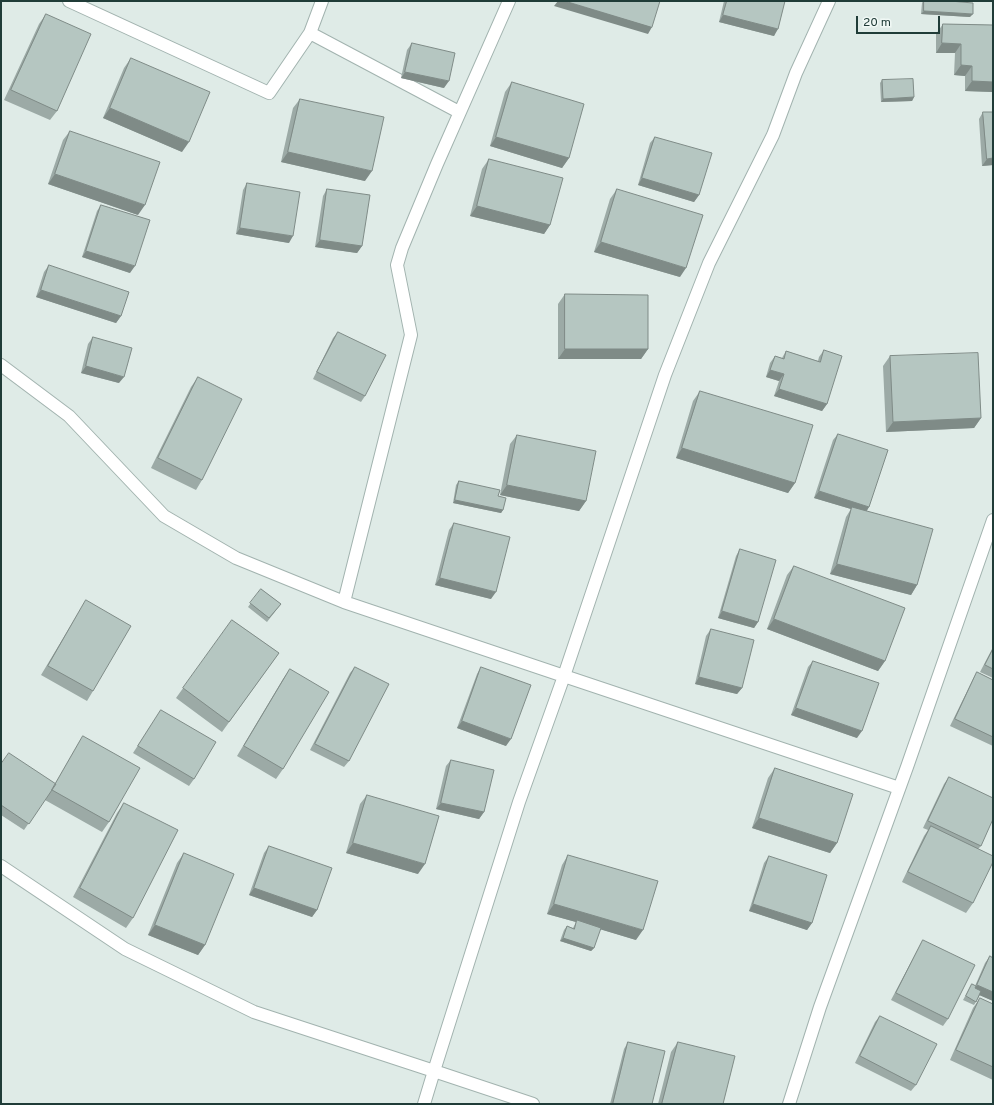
<!DOCTYPE html>
<style>
body{margin:0}
#map{position:relative;width:994px;height:1105px;overflow:hidden;background:#dfebe7;font-family:Overpass,sans-serif}
canvas{display:block}
.frame{position:absolute;inset:0;border:2px solid #203c38;pointer-events:none}
.scale{position:absolute;left:856px;top:16px;width:84px;height:18px;box-sizing:border-box;border:2px solid #203c38;border-top:0;padding-left:5px;font-size:12px;line-height:14px;white-space:nowrap;color:#203c38;-webkit-text-stroke:3px #f0f8f5;paint-order:stroke}
</style>
<div id="map">
<canvas width="994" height="1105"></canvas>
<div class="frame"></div>
<div class="scale">20 m</div>
</div>
<script>
const context = document.querySelector('canvas').getContext('2d');
context.lineJoin = 'round';
function trace(path, color, width, dash) {
  context.strokeStyle = color;
  context.lineWidth = width;
  context.lineCap = dash ? 'butt' : 'round';
  context.setLineDash(dash || []);
  context.stroke(path);
}
function fill(path, color) {
  context.fillStyle = color;
  context.fill(path, 'evenodd');
}
const minor = new Path2D(`
 M69,1L269,93L310,33L459,112
 M829,1L796,73L773,135L709,263L665,375L564,676L899,788
 M310,33L322,1
 M1,365L69,416L164,516L236,558L344,602L564,676L519,802L434,1071L533,1104
 M344,602L411,335L397,265L402,248L437,164L509,1
 M1,866L125,949L254,1012L434,1071L424,1104
 M789,1104L820,1007L907,767L993,520`);
trace(minor, '#a2b3af', 14);
trace(minor, '#fff', 12);
fill(new Path2D(`
 M724,1H785L774,36L719,22Z
 M923,1H950L970,17L921,14L922,3Z
 M46,14L57,111L50,120L4,100L39,24Z
 M943,24L993,25V92L965,91V76L954,75L955,53H936V34Z
 M412,43L444,88L401,78L407,50Z
 M131,58L182,152L103,118L124,68Z
 M882,80L914,97L912,101L881,102L880,83Z
 M512,82L569,158L562,168L490,146L505,92Z
 M300,99L365,181L281,162L293,108Z
 M983,112L993,165L982,166L979,119Z
 M70,131L138,215L48,184L63,140Z
 M655,137L699,195L694,202L638,185L650,143Z
 M489,159L550,225L544,234L470,216L482,169Z
 M247,183L289,243L236,234L243,190Z
 M327,189L362,246L357,253L315,247L323,196Z
 M617,189L680,277L594,252L610,199Z
 M101,205L130,273L82,257L97,211Z
 M49,265L121,316L116,323L36,297L44,272Z
 M565,294L648,349L641,359H558V304Z
 M338,332L365,396L361,402L313,379L333,338Z
 M93,337L119,383L81,373L88,344Z
 M824,350L827,404L822,411L774,396L779,381L766,377L770,363L775,356L782,358L786,351L818,361L819,357Z
 M890,356L981,418L974,428L886,432L883,366Z
 M198,377L202,480L196,490L151,468L191,387Z
 M700,391L795,483L788,493L676,458L693,401Z
 M838,434L869,507L866,511L917,585L911,595L830,574L846,517L851,509L814,498L833,440Z
 M517,435L586,501L579,511L500,495L510,444Z
 M459,481L498,496L503,510L501,513L453,503L456,485Z
 M454,523L491,599L435,585L449,530Z
 M740,549L758,622L754,628L718,618L736,556Z
 M794,566L885,661L878,671L767,629L787,575Z
 M261,589L281,604L267,622L248,607Z
 M86,600L93,691L87,701L41,675Z
 M232,620L279,653L222,732L176,698Z
 M711,629L742,688L737,694L695,684L706,636Z
 M993,647V678L980,672Z
 M813,661L857,738L791,715L808,667Z
 M355,667L349,761L344,767L310,750L350,673Z
 M481,667L506,746L457,728L477,674Z
 M290,669L283,769L276,779L237,756L283,679Z
 M977,672L993,680V746L950,726L973,679Z
 M161,710L194,779L189,786L133,753Z
 M83,736L109,822L102,832L45,800L50,792L24,830L1,815V764L55,784L77,746Z
 M451,760L484,812L479,819L436,809L446,766Z
 M775,768L837,843L830,853L752,828L768,778Z
 M949,777L981,846L978,849L973,903L966,913L902,882L924,836L928,830L923,828L944,784Z
 M367,795L418,874L346,853L360,804Z
 M124,803L133,918L126,928L73,897L117,813Z
 M269,846L317,910L312,917L249,895L264,853Z
 M184,853L205,945L198,955L148,935L177,863Z
 M568,855L636,940L600,929L594,948L591,951L560,941L564,930L567,926L573,928L576,922L547,914L562,865Z
 M769,856L812,923L807,930L749,911L764,863Z
 M923,940L948,1019L943,1026L891,1000L919,947Z
 M990,956L993,958V1001L980,995L974,1005L963,1000L972,984L975,986L985,963Z
 M980,998L993,1004V1080L950,1060L973,1008Z
 M880,1016L916,1085L911,1091L855,1063L875,1022Z
 M628,1042L652,1104H610L624,1049Z
 M678,1042L723,1104H658L671,1052Z`), '#9caaa6');
fill(new Path2D(`
 M558,1H565L652,27L648,34L554,6Z
 M924,11L973,14L970,17L921,14Z
 M723,15L778,29L774,36L719,22Z
 M942,43L961,44L955,53H936Z
 M961,65L972,66L965,76L954,75Z
 M405,72L449,81L444,88L401,78Z
 M972,81L993,82V92L965,91Z
 M914,97L912,101L881,102L883,99Z
 M110,108L189,142L182,152L103,118Z
 M496,137L569,158L562,168L490,146Z
 M288,152L372,171L365,181L281,162Z
 M993,158V165L982,166L987,159Z
 M55,174L145,205L138,215L48,184Z
 M642,178L699,195L694,202L638,185Z
 M477,206L550,225L544,234L470,216Z
 M240,228L293,236L289,243L236,234Z
 M320,240L362,246L357,253L315,247Z
 M601,242L686,268L680,277L594,252Z
 M86,251L135,266L130,273L82,257Z
 M41,290L121,316L116,323L36,297Z
 M565,349H648L641,359H558Z
 M86,366L124,377L119,383L81,373Z
 M770,370L784,374L779,381L766,377Z
 M779,389L827,404L822,411L774,396Z
 M981,418L974,428L886,432L893,422Z
 M682,448L795,483L788,493L676,458Z
 M507,485L586,501L579,511L500,495Z
 M819,491L869,507L865,514L852,507L851,509L814,498Z
 M455,500L503,510L501,513L453,503Z
 M837,564L917,585L911,595L830,574Z
 M440,578L496,592L491,599L435,585Z
 M722,611L758,622L754,628L718,618Z
 M774,619L885,661L878,671L767,629Z
 M699,677L742,688L737,694L695,684Z
 M796,708L862,731L857,738L791,715Z
 M462,721L511,739L506,746L457,728Z
 M441,803L484,812L479,819L436,809Z
 M759,818L837,843L830,853L752,828Z
 M353,843L425,864L418,874L346,853Z
 M254,888L317,910L312,917L249,895Z
 M554,904L643,930L636,940L576,922L577,920L576,922L547,914Z
 M753,904L812,923L807,930L749,911Z
 M155,925L205,945L198,955L148,935Z
 M563,938L594,948L591,951L560,941Z
 M977,985L993,992V1001L972,992Z`), '#7f8b87');
const building = new Path2D(`
 M565,1H660L652,27Z
 M727,1H785L778,29L723,15Z
 M924,1H950L973,3V14L924,11Z
 M46,14L91,34L57,111L11,90Z
 M943,24L993,25V82L972,81V66L961,65V44L942,43Z
 M412,43L455,53L449,81L405,72Z
 M131,58L210,92L189,142L110,108Z
 M913,79L914,97L883,99L882,80Z
 M512,82L584,104L569,158L496,137Z
 M300,99L384,117L372,171L288,152Z
 M983,112H993V158L987,159Z
 M70,131L160,162L145,205L55,174Z
 M655,137L712,153L699,195L642,178Z
 M489,159L563,178L550,225L477,206Z
 M247,183L300,192L293,236L240,228Z
 M327,189L370,195L362,246L320,240Z
 M617,189L703,215L686,268L601,242Z
 M101,205L150,220L135,266L86,251Z
 M49,265L129,292L121,316L41,290Z
 M565,294L648,295V349H565Z
 M338,332L386,355L365,396L317,372Z
 M93,337L132,348L124,377L86,366Z
 M824,350L842,356L827,404L779,389L784,374L770,370L775,356L784,359L786,351L820,362Z
 M978,353L981,418L893,422L890,356Z
 M198,377L242,399L202,480L158,458Z
 M700,391L813,425L795,483L682,448Z
 M838,434L888,450L869,507L819,491Z
 M517,435L596,451L586,501L507,485Z
 M459,481L500,490L498,496L506,498L503,510L455,500Z
 M852,507L933,529L917,585L837,564Z
 M454,523L510,537L496,592L440,578Z
 M740,549L776,560L758,622L722,611Z
 M794,566L905,608L885,661L774,619Z
 M261,589L281,604L269,618L250,603Z
 M86,600L131,626L93,691L48,666Z
 M232,620L279,653L229,722L183,688Z
 M711,629L754,640L742,688L699,677Z
 M993,649V669L985,665Z
 M813,661L879,683L862,731L796,708Z
 M355,667L389,684L349,761L315,744Z
 M481,667L531,685L511,739L462,721Z
 M290,669L329,692L283,769L244,746Z
 M977,672L993,680V737L955,719Z
 M161,710L216,742L194,779L138,746Z
 M83,736L140,768L109,822L52,790Z
 M9,753L56,784L29,824L1,805V764Z
 M451,760L494,770L484,812L441,803Z
 M775,768L853,794L837,843L759,818Z
 M949,777L993,798V819L981,846L928,821Z
 M367,795L439,816L425,864L353,843Z
 M124,803L178,830L133,918L80,888Z
 M931,826L993,856V862L973,903L908,872Z
 M269,846L332,868L317,910L254,888Z
 M184,853L234,874L205,945L155,925Z
 M568,855L658,881L643,930L554,904Z
 M769,856L827,875L812,923L753,904Z
 M577,920L601,928L594,948L563,938L567,926L574,929Z
 M923,940L975,965L948,1019L896,993Z
 M990,956L993,958V992L977,985Z
 M972,984L976,986L975,988L981,991L976,1002L966,996Z
 M980,998L993,1004V1067L956,1050Z
 M880,1016L937,1044L916,1085L860,1056Z
 M628,1042L665,1051L652,1104H613Z
 M678,1042L735,1056L723,1104H662Z`);
fill(building, '#b5c6c1');
trace(building, '#7f8b87', 1);
</script>
